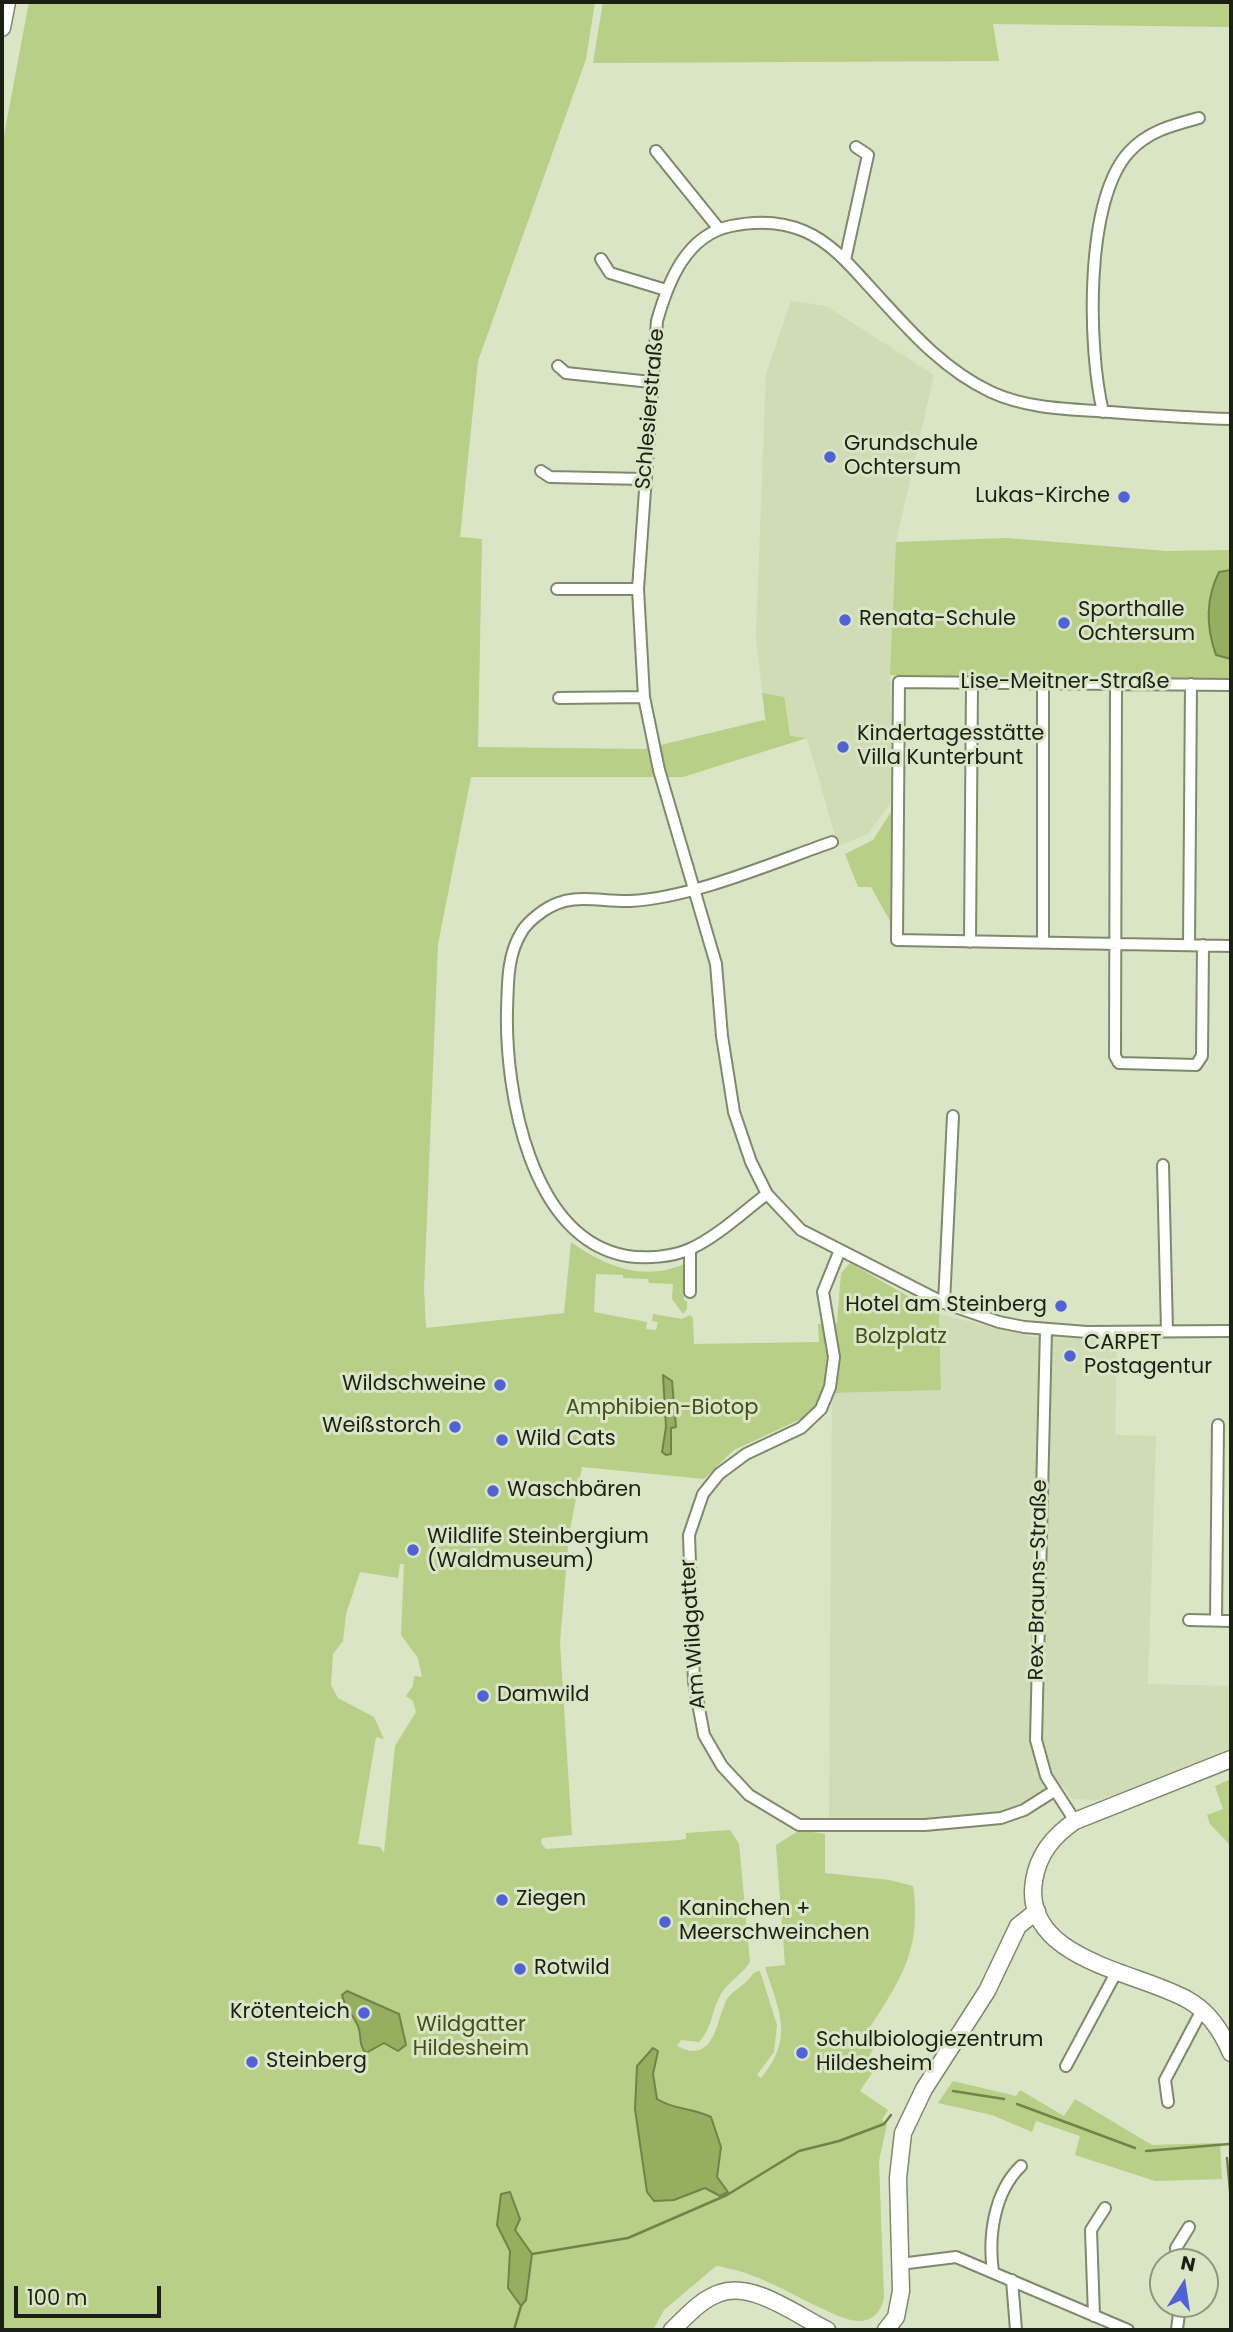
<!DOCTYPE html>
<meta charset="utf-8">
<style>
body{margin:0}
#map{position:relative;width:1233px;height:2332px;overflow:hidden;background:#d9e5c5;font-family:Poppins,sans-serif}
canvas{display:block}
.frame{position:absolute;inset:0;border:4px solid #1c2014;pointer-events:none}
.north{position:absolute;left:1149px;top:2248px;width:70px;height:70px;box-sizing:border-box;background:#d9e5c5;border:2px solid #8d967e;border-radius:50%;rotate:12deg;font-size:19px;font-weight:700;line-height:28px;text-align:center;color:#1c2014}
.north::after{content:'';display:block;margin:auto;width:24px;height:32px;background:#5161d6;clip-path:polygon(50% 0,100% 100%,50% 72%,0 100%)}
.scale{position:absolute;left:14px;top:2286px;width:147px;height:32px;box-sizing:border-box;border:4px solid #1c2014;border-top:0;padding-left:9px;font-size:21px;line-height:24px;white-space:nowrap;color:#1c2014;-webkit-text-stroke:5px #d9e5c5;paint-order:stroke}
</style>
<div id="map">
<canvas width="1233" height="2332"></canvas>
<div class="frame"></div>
<div class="north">N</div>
<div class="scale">100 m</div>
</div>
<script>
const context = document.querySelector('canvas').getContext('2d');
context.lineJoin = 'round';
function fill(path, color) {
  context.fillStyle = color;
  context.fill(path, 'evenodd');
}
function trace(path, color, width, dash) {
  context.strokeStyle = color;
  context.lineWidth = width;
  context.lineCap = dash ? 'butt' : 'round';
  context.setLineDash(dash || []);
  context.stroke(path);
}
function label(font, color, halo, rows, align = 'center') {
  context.font = font + ' Poppins,sans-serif';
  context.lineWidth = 6;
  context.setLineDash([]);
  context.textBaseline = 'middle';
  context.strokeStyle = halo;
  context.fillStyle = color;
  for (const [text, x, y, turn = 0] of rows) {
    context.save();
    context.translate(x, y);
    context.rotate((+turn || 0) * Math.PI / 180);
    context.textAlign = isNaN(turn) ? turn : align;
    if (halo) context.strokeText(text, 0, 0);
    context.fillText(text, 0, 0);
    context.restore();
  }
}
fill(new Path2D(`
 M791,301L826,306L934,375L896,542L890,675L893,799L868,834L838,846L807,738L767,735L756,636L766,374Z
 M939,1314L1032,1337L1117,1340L1115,1435L1156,1436L1148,1684L1231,1686V1753L1205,1767L1099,1800L1072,1799L1062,1784L1021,1806L974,1818L829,1822L832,1393L941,1390Z`), '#cfdcb5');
fill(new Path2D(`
 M29,2H595L586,59L478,361L460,537L482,539L478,747L644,749L764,720L766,723L762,693L784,697L790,736L807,738L683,777H471L438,944L424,1290L426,1328L564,1313L571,1242C604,1266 644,1282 684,1264V1300L687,1301V1309L683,1314L672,1299L673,1284L649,1283L648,1279L623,1278V1275L596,1274L594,1312L647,1322L646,1329L656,1330L658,1322L652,1321L653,1314L682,1319L690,1315L693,1318L694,1344L819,1342L818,1324L837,1323L841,1273L850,1263L939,1314L941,1390L832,1393L803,1418L734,1450L704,1479L582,1467L569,1535L560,1642L572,1835L542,1838L541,1843L546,1849L680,1840L686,1839V1833L730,1830L739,1844L750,1962C742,1975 726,1983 720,1996C711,2012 712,2029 699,2042L681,2040L677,2046C715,2066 716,2020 727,1999C732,1991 742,1987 748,1980C753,1975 752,1972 760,1971L777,2025L774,2052L757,2075L761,2078C795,2038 779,2011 765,1967L785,1965L776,1845L800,1830L825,1834V1873L889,1880L913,1886C922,1947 902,1978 870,2027L881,2035L863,2067L872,2073L860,2091L888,2110L882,2120L887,2124L879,2161L884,2298C881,2311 874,2321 858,2321C842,2320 827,2310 812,2304C781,2288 751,2271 716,2266L664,2310L653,2330H2V146ZM400,1564H404L401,1635L418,1658L422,1677L414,1676L413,1686L406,1696L413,1701L416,1712L395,1746L384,1853L380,1847L358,1844L376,1737L384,1739L374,1717L338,1698L331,1685L333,1654L343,1641L346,1614L360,1572L398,1578Z
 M603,2H1231V27L993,24L999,61L593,63Z
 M1007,538L1166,551L1231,550V679L890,675L896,542Z
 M891,812L890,921L871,887H858L845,854L873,840Z
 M1231,1779V1846L1210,1824L1207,1815L1223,1809L1215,1786Z
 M953,2081L1016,2096L1020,2090L1064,2116L1075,2099L1152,2145L1220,2143L1222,2179L1155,2181L1075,2155L1080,2136L1036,2121L1032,2132L992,2115L938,2103Z`), '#b7cf86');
const water = new Path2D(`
 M1231,570V659L1216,655C1206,627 1205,600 1219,572Z
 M663,1375L672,1381L676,1427L671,1428V1454L666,1455L662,1452L666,1427Z
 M347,1991L399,2014L406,2045L398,2051L384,2043L366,2053C358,2045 362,2036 358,2026C353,2015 344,2006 342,1995Z
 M653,2048L658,2051L653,2074L657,2099C674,2110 693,2108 711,2117L721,2147L717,2177L728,2192L720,2196L705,2188L674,2200L654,2201L647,2192L635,2109L637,2066Z
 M510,2192L520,2219L515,2230L532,2254L526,2300L521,2306L508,2288L510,2251L497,2225L501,2194Z`);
fill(water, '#96ae60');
trace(water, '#718349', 2);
trace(new Path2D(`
 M953,2091L1004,2099
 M1017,2104L1135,2148
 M1146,2151L1229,2144
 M1227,2158L1231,2202
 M532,2254L628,2238L727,2195L799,2151L839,2141L884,2124L891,2115
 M514,2330L521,2306`), '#718349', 2.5);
const street = new Path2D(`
 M656,151L719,229
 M601,259L610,273L666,290
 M845,260L868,155L856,147
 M558,366L566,373L651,382
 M1103,412C1088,350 1084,201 1129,152C1148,131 1173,125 1199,118
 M1231,419C1191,418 1150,415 1110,412C1069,409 1028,409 991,392C940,368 905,325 868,285C849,264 830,242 804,231C781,221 755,221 731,226C686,235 668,282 657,321L638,589L644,697L659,770L716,964L722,1036L734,1112L751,1162L767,1194L801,1230L944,1303L999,1322L1024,1327L1087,1332L1231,1331
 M541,471L550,477L644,479
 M557,589H638
 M1116,683L1115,1056L1119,1063L1196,1065L1202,1056L1203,945
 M1231,685L899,682L897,940L1231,946
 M559,698L644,697
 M970,942L972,683
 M1043,943V683
 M1189,945L1191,684
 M1163,1165L1167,1331
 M767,1194C743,1212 717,1237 690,1249C672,1257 646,1259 627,1256C530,1239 505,1091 507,1010C508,984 507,956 521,933C525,925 536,916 543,911C572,891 598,902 630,901C692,898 772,863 832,842
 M690,1249V1292
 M840,1250L823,1292L834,1357L830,1387L821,1409L801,1428L746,1454L719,1474L703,1494L689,1535L694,1682L704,1735L722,1766L749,1795L799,1825H925L1001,1818L1024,1810L1054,1791
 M944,1303L953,1116
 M1046,1330L1036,1740L1046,1776L1075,1821
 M1189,1620L1231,1621
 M1216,1620L1218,1425
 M1066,2066L1117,1971
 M1168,2102L1165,2080L1202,2010
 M1178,2262L1176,2248L1189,2227
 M900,2264L956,2257L1128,2330
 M993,2272C988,2236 994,2192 1021,2166
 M1012,2280L1016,2330
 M1094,2316L1091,2230L1105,2208
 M1177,2330L1180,2304`);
const secondary = new Path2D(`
 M2,28L7,2
 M1231,1759L1075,1821C1053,1836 1038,1854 1034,1881C1021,1960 1140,1972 1188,2000C1208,2011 1222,2032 1231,2053
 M672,2330C686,2317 701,2299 720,2293C753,2281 798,2316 827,2330
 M886,2330L896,2317L901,2291L898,2178L903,2133L924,2089L987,1991L1018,1926L1037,1911`);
trace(street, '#7f896c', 14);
trace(secondary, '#7f896c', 19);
trace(street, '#fff', 10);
trace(secondary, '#fff', 16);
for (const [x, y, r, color] of [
 [830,457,7,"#5161d6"],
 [1124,497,7,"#5161d6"],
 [845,620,7,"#5161d6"],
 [1064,623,7,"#5161d6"],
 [843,747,7,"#5161d6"],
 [1061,1306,7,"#5161d6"],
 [1070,1356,7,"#5161d6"],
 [500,1385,7,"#5161d6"],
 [455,1427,7,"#5161d6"],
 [502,1440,7,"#5161d6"],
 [493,1491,7,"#5161d6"],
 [413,1550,7,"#5161d6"],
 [483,1696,7,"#5161d6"],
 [502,1900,7,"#5161d6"],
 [665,1922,7,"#5161d6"],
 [520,1969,7,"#5161d6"],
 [364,2013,7,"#5161d6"],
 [802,2053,7,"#5161d6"],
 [252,2062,7,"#5161d6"]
]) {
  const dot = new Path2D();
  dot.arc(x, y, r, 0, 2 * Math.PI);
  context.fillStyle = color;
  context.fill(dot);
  trace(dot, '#d9e5c5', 2.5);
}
label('21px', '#1c2014', '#d9e5c5', [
 ["Schlesierstraße",651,409,-85],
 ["Lise-Meitner-Straße",1065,683],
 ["Rex-Brauns-Straße",1039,1580,-89],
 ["Am Wildgatter",694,1634,-94]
]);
label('21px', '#1c2014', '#d9e5c5', [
 ["Grundschule",844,445],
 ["Ochtersum",844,469],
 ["Lukas-Kirche",1110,497,"right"],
 ["Sporthalle",1078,611],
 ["Ochtersum",1078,635],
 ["Renata-Schule",859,620],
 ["Kindertagesstätte",857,735],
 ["Villa Kunterbunt",857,759],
 ["Hotel am Steinberg",1047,1306,"right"],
 ["CARPET",1084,1344],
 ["Postagentur",1084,1368],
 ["Wildschweine",486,1385,"right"],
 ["Weißstorch",441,1427,"right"],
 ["Wild Cats",516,1440],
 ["Waschbären",507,1491],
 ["Wildlife Steinbergium",427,1538],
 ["(Waldmuseum)",427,1562],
 ["Damwild",497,1696],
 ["Ziegen",516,1900],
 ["Kaninchen +",679,1910],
 ["Meerschweinchen",679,1934],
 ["Rotwild",534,1969],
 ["Krötenteich",350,2013,"right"],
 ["Schulbiologiezentrum",816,2041],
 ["Hildesheim",816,2065],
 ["Steinberg",266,2062]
], 'left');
label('21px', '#415119', '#d9e5c5', [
 ["Bolzplatz",901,1338],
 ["Amphibien-Biotop",662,1409],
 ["Wildgatter",471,2026],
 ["Hildesheim",471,2050]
]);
</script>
